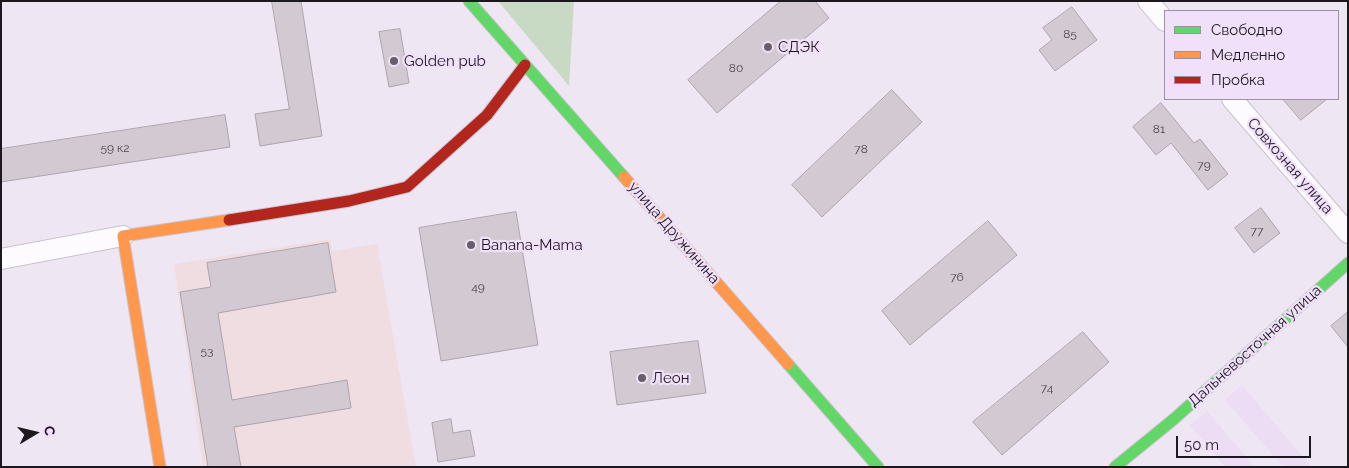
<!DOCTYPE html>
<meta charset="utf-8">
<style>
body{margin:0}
#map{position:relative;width:1349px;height:468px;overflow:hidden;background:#efe6f4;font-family:Raleway,sans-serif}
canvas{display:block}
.frame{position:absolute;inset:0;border:2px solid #1d1720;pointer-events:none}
.legend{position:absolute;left:1164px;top:10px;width:175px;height:90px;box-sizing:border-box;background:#f1e0fa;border:1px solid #9c90a3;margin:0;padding:6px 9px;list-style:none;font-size:15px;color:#1d1720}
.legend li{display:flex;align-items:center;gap:10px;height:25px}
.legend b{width:25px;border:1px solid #9c90a3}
.north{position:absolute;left:10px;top:408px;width:50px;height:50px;-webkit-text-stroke:4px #f1e0fa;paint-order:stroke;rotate:81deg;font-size:14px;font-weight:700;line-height:20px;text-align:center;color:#1d1720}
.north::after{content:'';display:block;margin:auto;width:18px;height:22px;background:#1d1720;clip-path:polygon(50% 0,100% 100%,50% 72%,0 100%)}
.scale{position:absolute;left:1176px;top:436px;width:135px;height:22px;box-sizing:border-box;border:2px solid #1d1720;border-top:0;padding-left:6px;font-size:15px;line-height:18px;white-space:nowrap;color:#1d1720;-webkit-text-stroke:4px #f1e0fa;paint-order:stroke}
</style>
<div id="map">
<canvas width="1349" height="468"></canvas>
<div class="frame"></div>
<ul class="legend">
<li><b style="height:6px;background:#63d668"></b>Свободно</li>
<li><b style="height:6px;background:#ff974d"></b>Медленно</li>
<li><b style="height:6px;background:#b3261e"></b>Пробка</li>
</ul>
<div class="north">С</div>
<div class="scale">50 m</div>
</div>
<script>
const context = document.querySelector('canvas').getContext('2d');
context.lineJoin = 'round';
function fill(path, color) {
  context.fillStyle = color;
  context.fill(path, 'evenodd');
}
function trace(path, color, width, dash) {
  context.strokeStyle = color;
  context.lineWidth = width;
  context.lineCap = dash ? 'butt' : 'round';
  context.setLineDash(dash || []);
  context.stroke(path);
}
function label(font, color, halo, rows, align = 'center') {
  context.font = font + ' Raleway,sans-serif';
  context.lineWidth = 4.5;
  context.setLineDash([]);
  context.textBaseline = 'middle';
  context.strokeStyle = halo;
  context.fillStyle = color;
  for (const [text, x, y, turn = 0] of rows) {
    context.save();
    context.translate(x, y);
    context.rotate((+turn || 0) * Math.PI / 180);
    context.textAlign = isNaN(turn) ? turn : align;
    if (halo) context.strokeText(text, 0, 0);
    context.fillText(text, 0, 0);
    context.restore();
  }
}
fill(new Path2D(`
 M1242,385L1312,467H1283L1225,400Z
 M1207,411L1255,467H1225L1190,425Z`), '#ecddf5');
fill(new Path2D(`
 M330,239L332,251L377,244L416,467H203L174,264Z`), '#f0dde2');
fill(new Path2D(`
 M498,1H574L569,86Z`), '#c8dac3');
const building = new Path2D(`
 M272,1H301L322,136L260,146L255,114L289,109Z
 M781,1H815L829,18L717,113L688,80Z
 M1072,7L1097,40L1055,71L1039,50L1052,40L1043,28Z
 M400,29L409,83L389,87L379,32Z
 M892,90L922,122L822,217L792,185Z
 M1283,99H1327L1301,120Z
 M1161,103L1194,143L1200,139L1228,174L1208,190L1171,143L1156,155L1133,127Z
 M225,115L230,147L1,182V149Z
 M1261,208L1280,233L1254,253L1235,228Z
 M516,212L538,345L441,361L419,228Z
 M988,221L1017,255L910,345L882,311Z
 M328,243L336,292L218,313L232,400L347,380L351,408L234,427L241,467H208L180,292L211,287L207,263Z
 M1348,312V347L1331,326Z
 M1083,332L1109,362L1002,455L973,422Z
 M698,341L706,393L617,405L610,352Z
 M451,419L453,433L470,430L475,456L438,462L432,423Z`);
fill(building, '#d3c9d3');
trace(building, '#aca4ad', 1);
const street = new Path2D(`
 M1148,1L1165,21
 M1232,99L1348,233
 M1,259L123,236`);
const fast = new Path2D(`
 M469,1L624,177
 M788,364L878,467
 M1115,467L1174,419L1348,263`);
const slow = new Path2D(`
 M624,177L788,364
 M160,467L123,236L229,220`);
const jam = new Path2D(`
 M229,220L349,201L407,187L487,115L525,65`);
trace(street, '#cac3ce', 22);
trace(fast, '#cac3ce', 13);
trace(slow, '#cac3ce', 13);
trace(jam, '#cac3ce', 13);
trace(street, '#fdfbfd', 20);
trace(fast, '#63d668', 11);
trace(slow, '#ff974d', 11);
trace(jam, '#b3261e', 11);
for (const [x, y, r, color] of [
 [768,47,5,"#665f6a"],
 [394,61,5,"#665f6a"],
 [471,245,5,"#665f6a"],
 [642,378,5,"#665f6a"]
]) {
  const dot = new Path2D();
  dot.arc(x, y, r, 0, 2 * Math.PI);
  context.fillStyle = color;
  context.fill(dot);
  trace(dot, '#f1e0fa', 2);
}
label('12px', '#4a444d', null, [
 ["85",1070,34],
 ["80",736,68],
 ["81",1159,129],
 ["59 к2",115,148],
 ["78",861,149],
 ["79",1204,165],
 ["77",1257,231],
 ["76",957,277],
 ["49",478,287],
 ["53",207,351],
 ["74",1047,388]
]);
label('15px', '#1d1720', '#f1e0fa', [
 ["СДЭК",778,47],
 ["Golden pub",404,61],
 ["Banana-Mama",481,245],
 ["Леон",652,378]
], 'left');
label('15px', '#1d1720', '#f1e0fa', [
 ["Совхозная улица",1290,166,49],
 ["улица Дружинина",674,233,49],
 ["Дальневосточная улица",1255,346,-42]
]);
</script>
